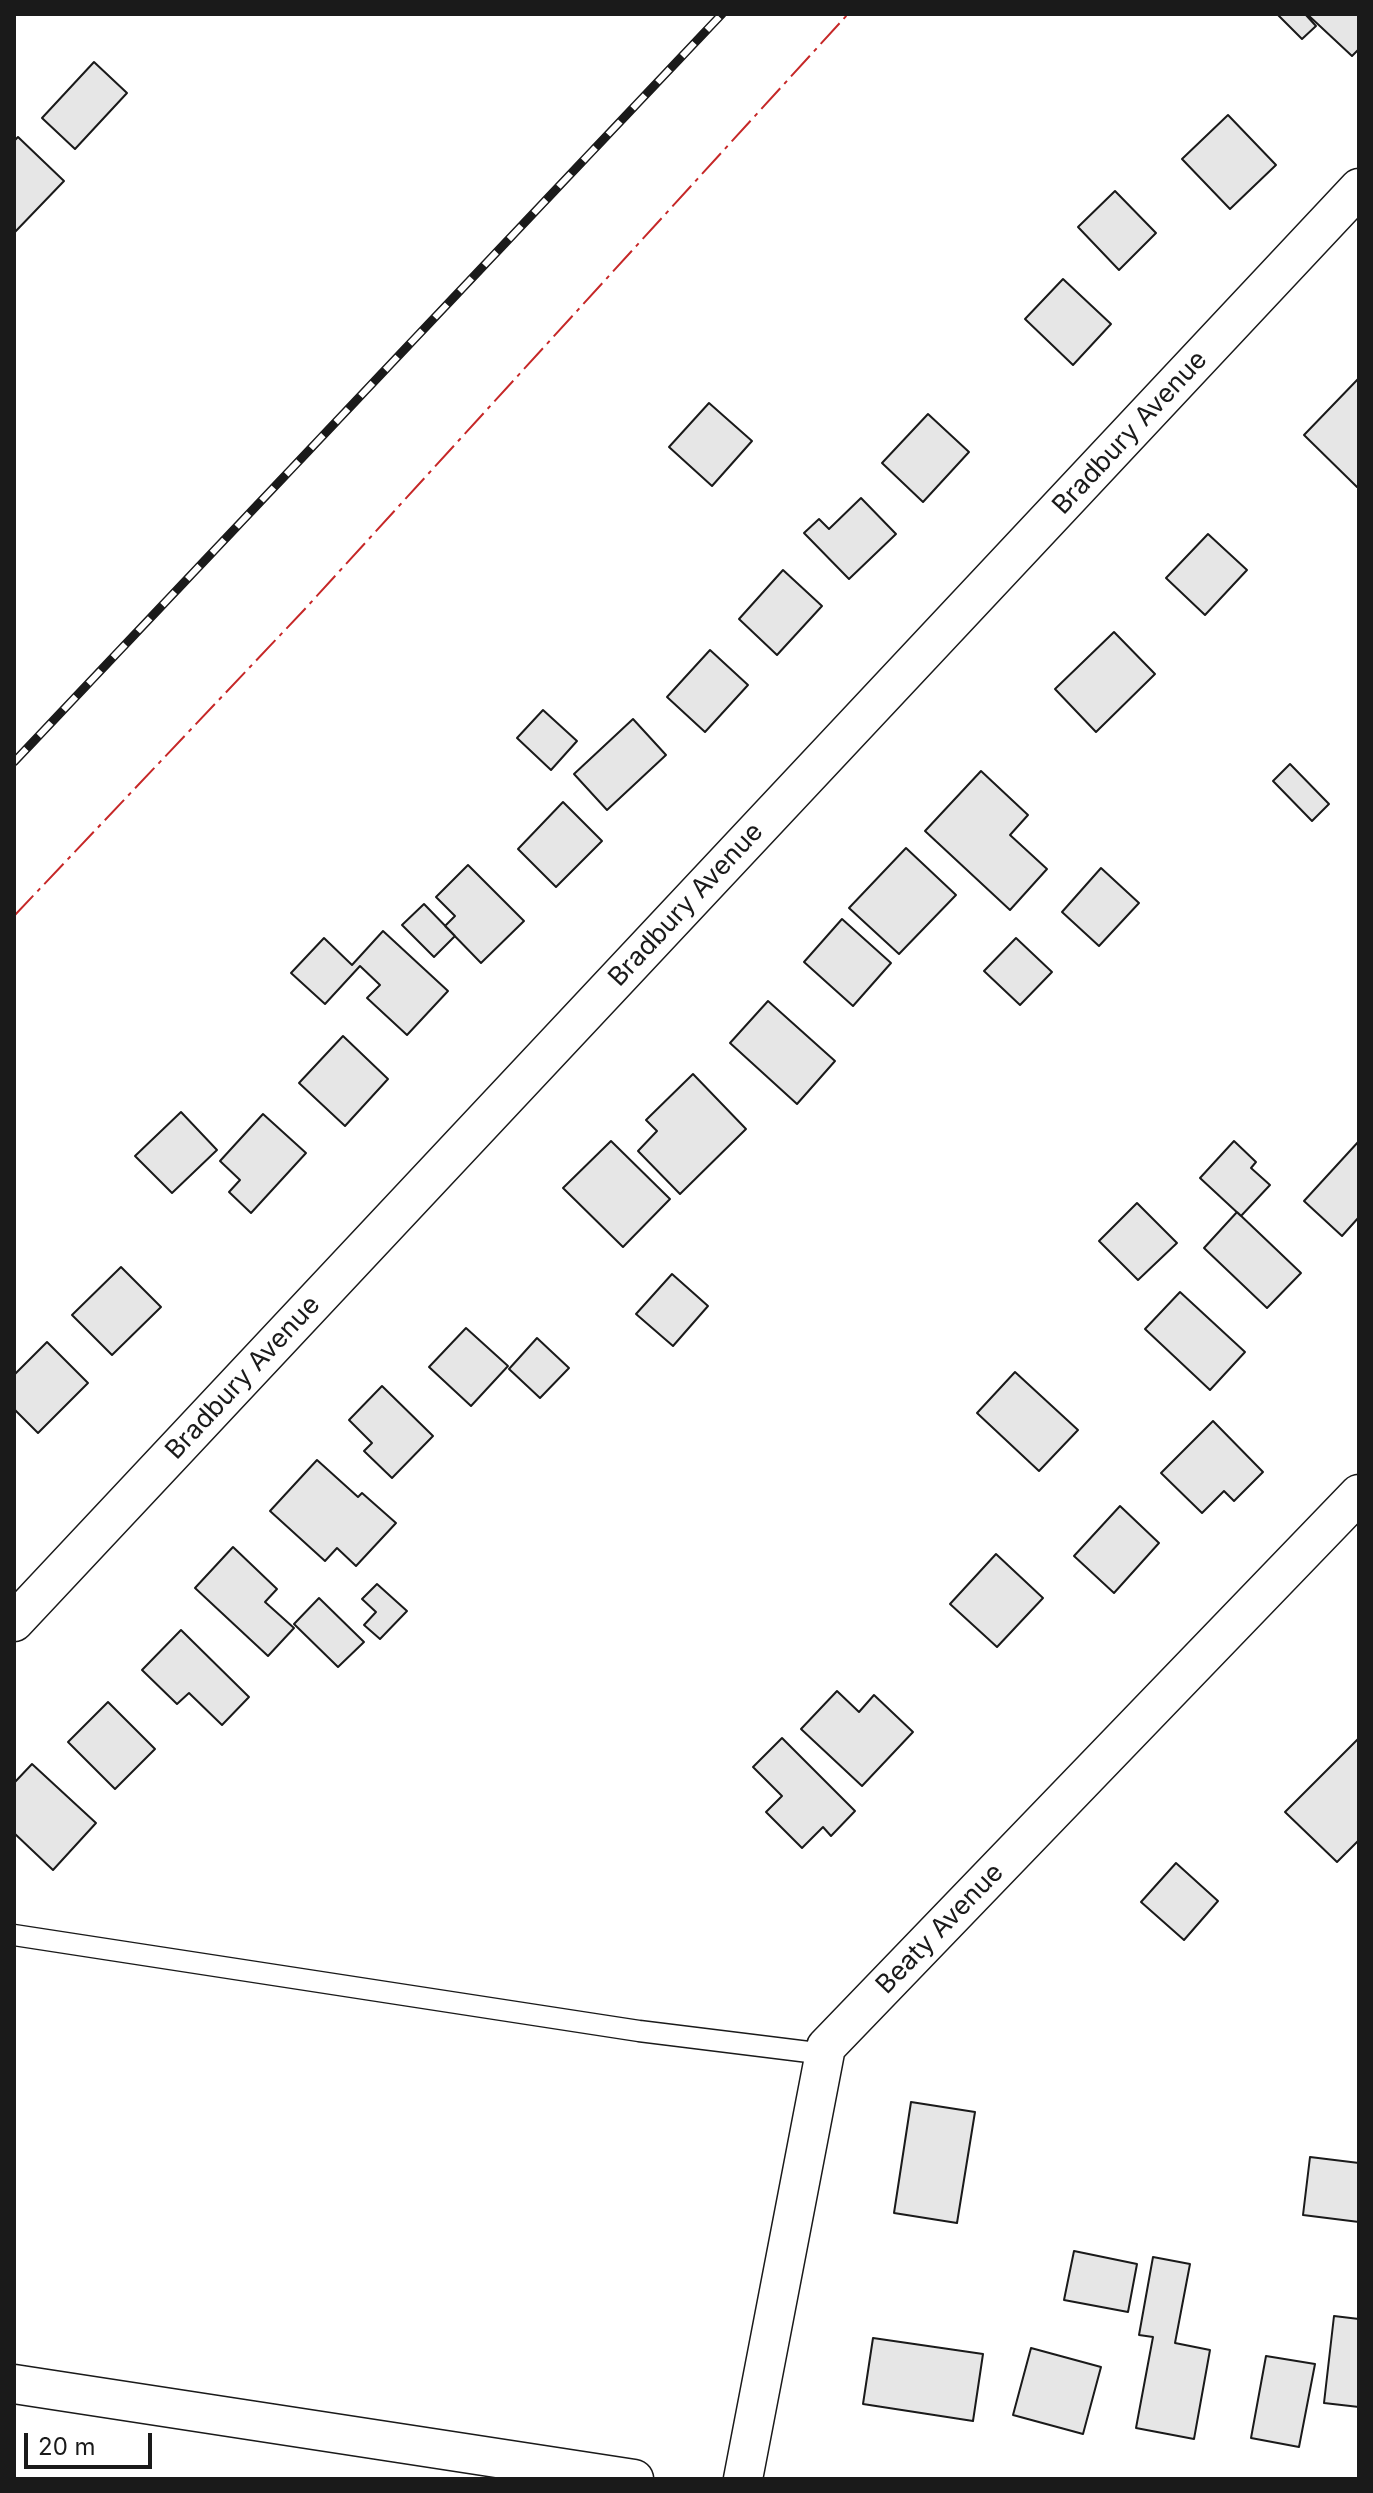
<!DOCTYPE html>
<style>
body{margin:0}
#map{position:relative;width:1373px;height:2493px;overflow:hidden;background:#fff;font-family:Inter,sans-serif}
canvas{display:block}
.frame{position:absolute;inset:0;border:16px solid #1a1a1a;pointer-events:none}
.scale{position:absolute;left:24px;top:2433px;width:128px;height:36px;box-sizing:border-box;border:4px solid #1a1a1a;border-top:0;padding-left:10px;font-size:24px;line-height:28px;white-space:nowrap;color:#1a1a1a;-webkit-text-stroke:6px #fff;paint-order:stroke}
</style>
<div id="map">
<canvas width="1373" height="2493"></canvas>
<div class="frame"></div>
<div class="scale">20 m</div>
</div>
<script>
const context = document.querySelector('canvas').getContext('2d');
context.lineJoin = 'round';
function fill(path, color) {
  context.fillStyle = color;
  context.fill(path, 'evenodd');
}
function trace(path, color, width, dash) {
  context.strokeStyle = color;
  context.lineWidth = width;
  context.lineCap = dash ? 'butt' : 'round';
  context.setLineDash(dash || []);
  context.stroke(path);
}
function label(font, color, halo, rows, align = 'center') {
  context.font = font + ' Inter,sans-serif';
  context.lineWidth = 6;
  context.setLineDash([]);
  context.textBaseline = 'middle';
  context.strokeStyle = halo;
  context.fillStyle = color;
  for (const [text, x, y, turn = 0] of rows) {
    context.save();
    context.translate(x, y);
    context.rotate((+turn || 0) * Math.PI / 180);
    context.textAlign = isNaN(turn) ? turn : align;
    if (halo) context.strokeText(text, 0, 0);
    context.fillText(text, 0, 0);
    context.restore();
  }
}
const building = new Path2D(`
 M1277,14H1305L1316,26L1302,39Z
 M1307,14H1359V49L1352,56Z
 M94,62L127,93L75,149L42,118Z
 M1228,115L1276,165L1230,209L1182,159Z
 M18,137L64,181L14,233V141Z
 M1115,191L1156,233L1119,270L1078,227Z
 M1063,279L1111,324L1073,365L1025,319Z
 M1359,378V485L1357,487L1304,435Z
 M709,403L752,441L712,486L669,447Z
 M928,414L969,452L923,502L882,463Z
 M861,498L896,534L849,579L804,533L819,519L829,529Z
 M1208,534L1247,570L1205,615L1166,578Z
 M783,570L822,606L777,655L739,619Z
 M1114,632L1155,674L1096,732L1055,689Z
 M710,650L748,685L705,732L667,697Z
 M543,710L577,741L551,770L517,738Z
 M633,719L666,755L607,810L574,774Z
 M1290,764L1329,804L1312,821L1273,781Z
 M981,771L1028,815L1010,835L1047,869L1010,910L925,831Z
 M563,802L602,841L556,887L518,849Z
 M906,848L956,895L899,954L849,908Z
 M468,865L524,921L481,963L445,926L455,916L436,897Z
 M1101,868L1139,903L1099,946L1062,912Z
 M424,904L455,936L434,957L402,925Z
 M842,919L891,963L853,1006L804,962Z
 M383,931L448,991L407,1035L367,998L380,985L360,966L325,1004L291,973L324,938L352,965Z
 M1016,938L1052,972L1020,1005L984,971Z
 M768,1001L835,1061L797,1104L730,1043Z
 M343,1036L388,1079L345,1126L299,1083Z
 M693,1074L746,1129L680,1194L638,1151L657,1131L646,1120Z
 M181,1112L217,1150L172,1193L135,1156Z
 M263,1114L306,1153L251,1213L229,1192L240,1180L220,1161Z
 M611,1141L670,1199L623,1247L563,1188Z
 M1234,1141L1256,1162L1251,1168L1270,1185L1241,1216L1200,1178Z
 M1359,1141V1217L1342,1236L1304,1201Z
 M1137,1203L1177,1243L1138,1280L1099,1241Z
 M1237,1212L1301,1273L1267,1308L1204,1248Z
 M121,1267L161,1307L112,1355L72,1315Z
 M672,1274L708,1306L673,1346L636,1314Z
 M1180,1292L1245,1352L1210,1390L1145,1329Z
 M466,1328L508,1366L471,1406L429,1367Z
 M537,1338L569,1368L540,1398L509,1369Z
 M47,1342L88,1383L38,1433L14,1409V1375Z
 M1015,1372L1078,1430L1039,1471L977,1413Z
 M382,1386L433,1436L392,1478L364,1451L372,1443L349,1420Z
 M1213,1421L1263,1472L1234,1501L1224,1491L1202,1513L1161,1473Z
 M317,1460L358,1497L362,1493L396,1523L356,1566L337,1548L325,1561L270,1511Z
 M1120,1506L1159,1543L1114,1593L1074,1556Z
 M233,1547L277,1589L265,1602L294,1628L268,1656L195,1588Z
 M996,1554L1043,1598L997,1647L950,1604Z
 M377,1584L407,1611L380,1639L364,1625L376,1612L362,1599Z
 M319,1598L364,1642L338,1667L294,1624Z
 M181,1630L249,1697L222,1725L189,1693L177,1704L142,1670Z
 M837,1691L859,1712L874,1695L913,1732L862,1786L801,1729Z
 M108,1702L155,1749L115,1789L68,1742Z
 M782,1738L855,1811L831,1836L823,1827L802,1848L766,1812L782,1796L753,1767Z
 M1359,1738V1840L1337,1862L1285,1812Z
 M32,1764L96,1823L53,1870L14,1833V1783Z
 M1176,1863L1218,1901L1184,1940L1141,1902Z
 M911,2102L975,2112L957,2223L894,2213Z
 M1310,2157L1359,2163V2222L1303,2215Z
 M1074,2251L1137,2264L1128,2312L1064,2300Z
 M1153,2257L1190,2264L1175,2343L1210,2350L1194,2439L1136,2428L1153,2337L1139,2335Z
 M1334,2316L1359,2319V2407L1324,2403Z
 M873,2338L983,2354L973,2421L863,2404Z
 M1031,2348L1101,2367L1083,2434L1013,2415Z
 M1266,2356L1315,2364L1299,2447L1251,2438Z`);
fill(building, '#e6e6e6');
trace(building, '#1a1a1a', 2);
const service = new Path2D(`
 M14,1935L639,2031L825,2054`);
const minor = new Path2D(`
 M14,1622L1359,188
 M14,2384L634,2479
 M743,2479L826,2047L1359,1494`);
trace(service, '#1a1a1a', 23);
trace(minor, '#1a1a1a', 41);
trace(service, '#fff', 20);
trace(minor, '#fff', 38);
const rail = new Path2D(`
 M14,762L722,14`);
trace(rail, '#1a1a1a', 9);
trace(rail, '#fff', 6, [18]);
trace(new Path2D(`
 M14,916L304,610L848,14`), '#c62828', 2, [28, 6, 4, 6]);
label('26px', '#1a1a1a', '#fff', [
 ["Bradbury Avenue",1130,433,-47],
 ["Bradbury Avenue",686,905,-47],
 ["Bradbury Avenue",243,1378,-47],
 ["Beaty Avenue",940,1929,-46]
]);
</script>
